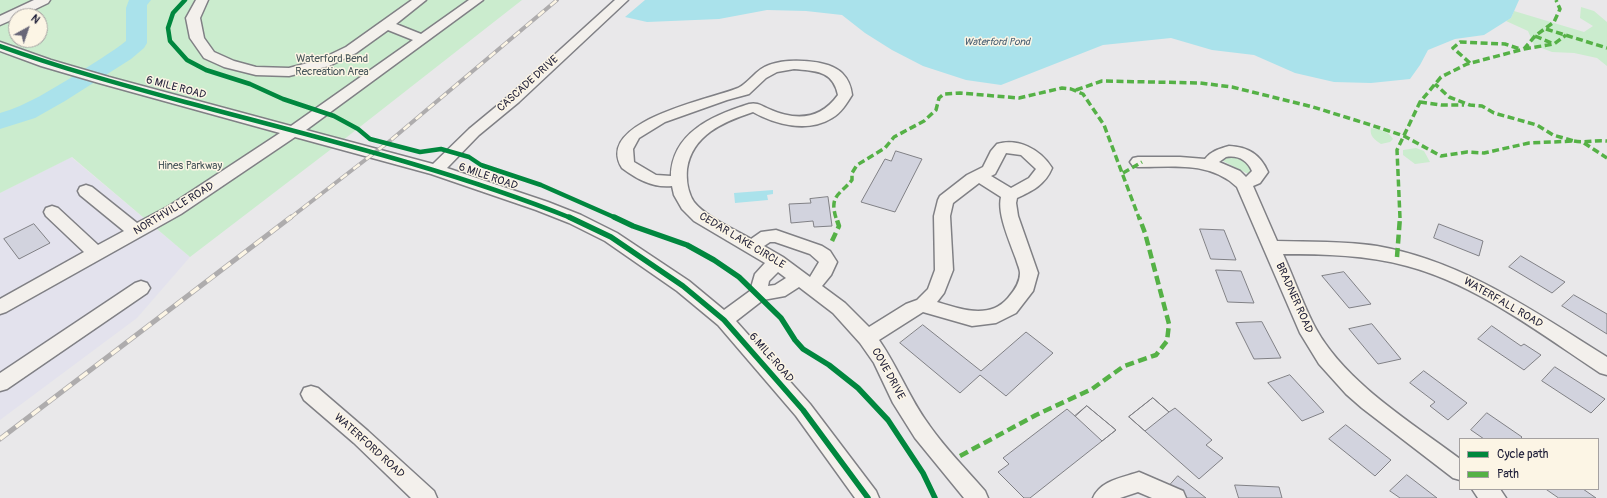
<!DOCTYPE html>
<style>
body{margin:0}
#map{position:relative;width:1607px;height:498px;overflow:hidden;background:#e9e8ea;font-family:Pangolin,sans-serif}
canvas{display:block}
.legend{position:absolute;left:1459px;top:438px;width:140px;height:52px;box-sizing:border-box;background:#fcf5e5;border:1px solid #a5a1a1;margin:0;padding:5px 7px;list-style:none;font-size:12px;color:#22223b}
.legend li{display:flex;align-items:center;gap:8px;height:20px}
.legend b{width:20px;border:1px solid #a5a1a1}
.north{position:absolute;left:8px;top:8px;width:40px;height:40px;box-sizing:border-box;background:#fcf5e5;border:1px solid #a5a1a1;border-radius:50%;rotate:40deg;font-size:11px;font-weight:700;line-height:16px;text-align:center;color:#22223b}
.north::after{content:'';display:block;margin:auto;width:14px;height:18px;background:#686778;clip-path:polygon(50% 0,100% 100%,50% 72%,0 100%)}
</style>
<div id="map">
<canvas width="1607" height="498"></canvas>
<ul class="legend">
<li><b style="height:5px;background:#00873e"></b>Cycle path</li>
<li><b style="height:5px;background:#55b146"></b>Path</li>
</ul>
<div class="north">N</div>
</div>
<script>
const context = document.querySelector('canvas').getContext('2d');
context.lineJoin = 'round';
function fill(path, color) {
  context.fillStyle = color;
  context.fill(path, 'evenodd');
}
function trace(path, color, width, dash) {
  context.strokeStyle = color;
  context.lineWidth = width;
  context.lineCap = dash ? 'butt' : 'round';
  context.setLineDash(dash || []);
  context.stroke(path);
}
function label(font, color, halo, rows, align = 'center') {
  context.font = font + ' Pangolin,sans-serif';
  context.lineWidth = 3;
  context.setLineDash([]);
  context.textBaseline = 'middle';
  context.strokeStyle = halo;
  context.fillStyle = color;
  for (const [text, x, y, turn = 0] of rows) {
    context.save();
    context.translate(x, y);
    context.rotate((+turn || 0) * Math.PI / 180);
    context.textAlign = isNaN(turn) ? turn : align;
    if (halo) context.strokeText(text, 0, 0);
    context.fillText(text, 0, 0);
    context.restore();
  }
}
fill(new Path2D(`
 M71,157L190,257L137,318L0,420V193Z`), '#e3e2ed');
fill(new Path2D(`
 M0,0H522L347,137L190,257L72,157L0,193ZM16,16H40V40H16Z
 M1581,7L1594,11L1607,22V66L1597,58L1574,53L1552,52L1534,45L1528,31L1506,21L1511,18L1514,11L1584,32L1593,26L1580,18Z
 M1371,128C1380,129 1388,131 1393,139L1390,142L1381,144C1375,140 1369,136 1371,128Z
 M1416,148L1424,151L1430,162L1415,164L1403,155V150Z
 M1234,156L1242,159L1253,168L1251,174H1248L1221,160L1223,157Z`), '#cbecce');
fill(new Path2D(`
 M645,0H1519L1511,18L1484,35L1455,39L1428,50L1420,65L1410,79L1371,83L1334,82L1295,73L1254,55L1212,50L1171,38L1103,45L1001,85L966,80L923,66L892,50L865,33L842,15L806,11L767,10L719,19L647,22L625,17Z
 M773,190V194L767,195L768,200L735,203L734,193Z`), '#aae2eb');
fill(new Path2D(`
 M129,0H151L147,5V43L144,48L131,59L65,101L35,118L0,129V113C28,105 52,89 77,74C93,63 111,53 126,41V8Z`), '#aae2eb');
const building = new Path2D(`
 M896,151L922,159L895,212L861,202L885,159L891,161Z
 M828,197L832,226L814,227L813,221L791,223L789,204L811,203L810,199Z
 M34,224L50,243L19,259L4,239Z
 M1439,224L1483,241L1479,256L1434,238Z
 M1200,229L1224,230L1236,260L1211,259Z
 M1521,256L1565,282L1552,293L1509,267Z
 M1216,270L1241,271L1254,303L1228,302Z
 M1344,272L1371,304L1349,308L1322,276Z
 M1574,295L1607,314V334L1562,306Z
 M1262,322L1281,358L1254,359L1236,323Z
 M1372,324L1401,359L1378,364L1349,329Z
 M923,325L981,371L1026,332L1053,353L1006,396L980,375L960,393L900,343Z
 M1492,326L1521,346L1524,344L1541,355L1524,370L1478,339Z
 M1555,367L1605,399L1591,413L1542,381Z
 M1424,371L1467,403L1448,420L1430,406L1435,402L1410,383Z
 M1290,375L1324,412L1302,421L1268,383Z
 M1153,398L1169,412L1175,408L1212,440L1206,445L1223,458L1199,479L1129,417Z
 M1153,398L1169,412L1145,431L1129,417Z
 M1087,406L1116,430L1030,498H1024L998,472L1009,464L1003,458L1067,409L1075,416Z
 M1087,406L1116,430L1102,441L1075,416Z
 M1487,413L1522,437L1520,439H1484L1471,430Z
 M1346,425L1391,460L1375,476L1329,439Z
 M1407,475L1437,498H1400L1390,491Z
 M1178,476L1206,498H1187L1170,485Z
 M1235,485L1279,487L1282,498H1239Z
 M1546,489H1583L1596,498H1559Z`);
fill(building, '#d2d3de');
trace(building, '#808085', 1);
const minor = new Path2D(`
 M34,0H50L48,3L21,16H16V18L0,25V16Z
 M196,0H208L200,18L204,38L214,52L234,61L256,67L289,68L319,60L346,47L412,0H426L396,24L421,34L469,0H483L306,130L433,164L469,129L509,96L615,0H628L519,102L479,135L447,168L548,202L581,215L617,233L689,281L724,310L750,291L755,274L765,263L694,221L682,209L674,195L672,186C652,188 637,179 622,168C593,121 712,99 738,88C749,83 756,69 769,65C787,58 828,59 842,73C849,80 851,87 852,95C847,103 841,113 832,118C808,133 776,125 753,112C723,122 692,135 687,169C686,180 688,193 694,202C706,217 734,229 751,239L761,232L776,230L822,246L830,251L837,262L831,275L822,286L845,303L869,327L906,304L917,300L928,289L935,270L934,216L938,200L940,196L967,175L983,167L991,151L997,144C1018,138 1040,149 1052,168C1045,185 1032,191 1017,198L1016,203L1018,216L1038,273L1033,291L1016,313L996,323L972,326L923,312L879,340C898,367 909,398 929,425C945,448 966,469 985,491L988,498H964L915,438L893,403L874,363L860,343L833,313L799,287L785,296L763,300L736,321L810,404L876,491L879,498H855L796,416L718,325L677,291L605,241L569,223L536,210L431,174L295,137L181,214L6,312L0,314V299L84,252L46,216L44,212L46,208L52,206L58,208L98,245L124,231L80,195L78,191L80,187L86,185L92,187L137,223L169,206L280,133L99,83L41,66L0,51V42L51,60L109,77L291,126L413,40L388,30L356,53L329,66L289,76L256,75L224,67L204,58L190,38L186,18ZM794,69C815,71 833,70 838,95C820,120 796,121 769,109C762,106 757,102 749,104C714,115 672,132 671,176L656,175L634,162L633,149L639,138L665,122L727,100L749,94L766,78L777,72ZM1006,153L1021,155L1036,169L1029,178L1011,188L991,176L995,174ZM979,183L1001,197C997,214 1010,242 1016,259C1017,263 1020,269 1020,273C1020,283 1014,291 1008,298C989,320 961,309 937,302L944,293L953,270L950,216L953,203ZM770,242H775L810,254L819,262L810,277L783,257L764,246ZM778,272L786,278L775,285L768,286L769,281Z
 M1229,146C1248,147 1260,154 1268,172L1260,183L1253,186L1277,241C1310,242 1344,241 1377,246C1463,261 1535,312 1607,357V375L1600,373C1541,334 1476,284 1407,266C1366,255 1325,254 1283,254C1294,278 1303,305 1316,329C1346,383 1412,423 1460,459V480L1453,478L1362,408L1346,394L1319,364L1300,333L1237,187C1210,161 1173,167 1138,167L1133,166L1130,162L1133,158L1138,157H1180L1205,159C1211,151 1219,149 1229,146ZM1226,157C1238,155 1247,160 1252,171L1246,177L1240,171L1219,162Z
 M141,281L147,283L150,288L147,293L7,389L0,391V373L135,283Z
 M311,386L318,388L368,431L434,491L437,498H411L354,443L304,400L301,394L304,388Z
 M1139,472L1183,491L1186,498H1152L1138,492L1120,498H1093C1101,480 1122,478 1139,472Z
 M1472,489H1500L1506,498H1478Z`);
trace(minor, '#808085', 3);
fill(minor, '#f3f0ec');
const railFar1 = new Path2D(`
 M290,218L391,140L557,0`);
const rail = new Path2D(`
 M0,439L291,217`);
trace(railFar1, '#aeacad', 4);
trace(rail, '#aeacad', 5);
trace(railFar1, '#fcf5e5', 2.5, [8]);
trace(rail, '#fcf5e5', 3.5, [10]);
trace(new Path2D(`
 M1546,29L1607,48
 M1535,36L1554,44
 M1524,49L1554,44L1566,35
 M1470,63L1453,48L1460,42L1505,44L1520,49
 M1076,90L1102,81L1200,83L1232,87L1313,107L1371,125L1404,136L1441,156L1467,152L1484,153L1529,143L1574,141L1553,135L1537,125L1494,113L1482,106L1470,105L1449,97L1435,84
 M1420,102L1441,105H1464
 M1574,141C1585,143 1595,140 1607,141
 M1584,143L1607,158
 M1123,173L1142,162
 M836,218C829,195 840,195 852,180V173L857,165L885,148L894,137L924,121L936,110L939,98L944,94L960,93L1019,98L1062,88L1071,89L1083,94L1104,125L1139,218
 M1400,218L1397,150L1420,102L1441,77L1467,64L1524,49L1535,36L1554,22L1560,9L1556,0`), '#55b146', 3.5, [7, 3.5]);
trace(new Path2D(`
 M832,241L839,226L836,217
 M1397,257L1400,217
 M960,456L1036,415L1092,389L1124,366L1156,355L1167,341L1169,324L1145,233L1139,217`), '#55b146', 4.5, [9, 4.5]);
trace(new Path2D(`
 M185,0L173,13L168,28L170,41L187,60L206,70L250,84L283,99L334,116L358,129L370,139L420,152L441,149L469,157L481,165L541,185L616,218
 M0,46C61,68 123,85 185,102C315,137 446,168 571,218`), '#00873e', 4.5);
trace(new Path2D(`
 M569,217L611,237L683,286L724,320L803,410L868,498
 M614,217L633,226L687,245L714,260L739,277L781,318L795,340L803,349L829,365L858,388L888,420L923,473L935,498`), '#00873e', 5.5);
label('italic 10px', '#435b70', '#fcf5e5', [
 ["Waterford Pond",997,42]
]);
label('11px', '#46565a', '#fcf5e5', [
 ["Waterford Bend",332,59],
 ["Recreation Area",332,72],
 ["Hines Parkway",190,166]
]);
label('11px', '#22223b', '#fcf5e5', [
 ["CASCADE DRIVE",528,84,-42],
 ["6 MILE ROAD",176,88,15],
 ["6 MILE ROAD",488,177,19],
 ["NORTHVILLE ROAD",174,209,-31],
 ["CEDAR LAKE CIRCLE",742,241,31],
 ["BRADNER ROAD",1294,298,66],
 ["WATERFALL ROAD",1503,303,30],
 ["6 MILE ROAD",771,358,49],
 ["COVE DRIVE",888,374,61],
 ["WATERFORD ROAD",369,446,42]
]);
</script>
